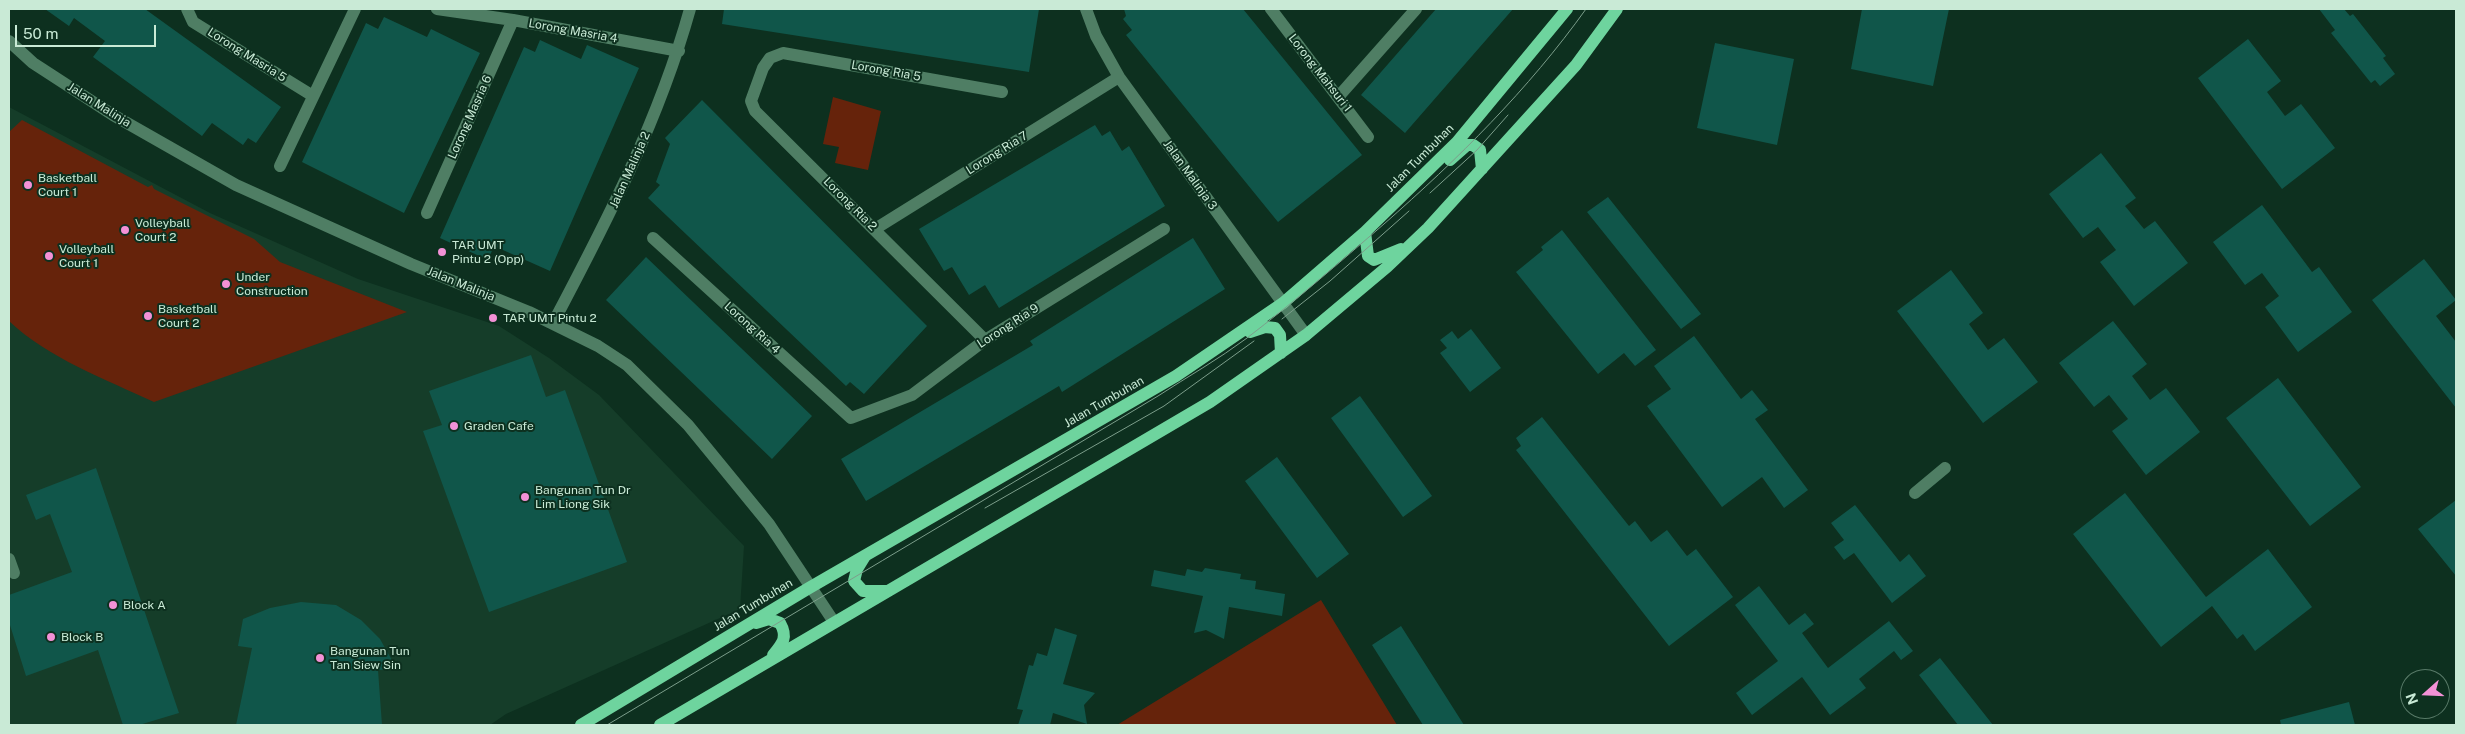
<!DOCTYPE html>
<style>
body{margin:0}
#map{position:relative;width:2465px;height:734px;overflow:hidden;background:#0d301f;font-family:"Public Sans",sans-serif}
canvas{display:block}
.frame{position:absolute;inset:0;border:10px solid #c9ead6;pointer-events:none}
.north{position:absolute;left:2400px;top:669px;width:50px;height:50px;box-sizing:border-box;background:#0d301f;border:1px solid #587a68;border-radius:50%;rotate:250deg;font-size:14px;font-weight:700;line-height:20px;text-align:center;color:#c9ead6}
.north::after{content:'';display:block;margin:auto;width:18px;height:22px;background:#f391d6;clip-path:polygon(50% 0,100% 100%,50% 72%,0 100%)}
.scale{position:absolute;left:15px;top:25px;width:141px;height:22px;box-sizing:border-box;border:2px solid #c9ead6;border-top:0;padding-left:6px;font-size:15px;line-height:18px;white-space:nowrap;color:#c9ead6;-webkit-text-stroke:4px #0d301f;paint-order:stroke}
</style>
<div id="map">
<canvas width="2465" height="734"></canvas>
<div class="frame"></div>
<div class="north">N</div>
<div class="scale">50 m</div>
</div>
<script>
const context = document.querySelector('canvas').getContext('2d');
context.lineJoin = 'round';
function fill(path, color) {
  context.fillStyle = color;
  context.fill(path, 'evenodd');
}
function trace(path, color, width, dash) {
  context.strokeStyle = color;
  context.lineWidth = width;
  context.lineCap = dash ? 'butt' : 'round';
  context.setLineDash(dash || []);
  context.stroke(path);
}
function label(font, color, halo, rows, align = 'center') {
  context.font = font + ' "Public Sans",sans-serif';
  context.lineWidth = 4;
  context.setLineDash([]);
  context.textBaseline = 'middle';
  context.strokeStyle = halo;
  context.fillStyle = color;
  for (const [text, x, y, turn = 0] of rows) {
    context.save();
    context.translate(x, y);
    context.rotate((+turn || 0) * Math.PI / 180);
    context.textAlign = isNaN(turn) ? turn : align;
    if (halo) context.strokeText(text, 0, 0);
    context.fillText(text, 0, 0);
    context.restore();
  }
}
fill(new Path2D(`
 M9,107L210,213L358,279L499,326L549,358L599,395L744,546L740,609L506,714L490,725H9Z`), '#153d29');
fill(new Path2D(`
 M833,97L881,111L868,170L835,163L839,147L823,144Z
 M22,120L148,187L152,185L154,189L254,239L280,262L407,312L154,402C105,379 48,358 9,321V132Z
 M1321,600L1397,725H1117Z`), '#66230b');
fill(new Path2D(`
 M45,9H145L281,107L256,143L248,138L243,145L212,123L202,136L93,57L105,41L74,18L69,26Z
 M724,9H1039L1029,72L722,24Z
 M1124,9H1243L1362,155L1278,222L1126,35L1132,30L1123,19L1126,16Z
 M1436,9H1513L1405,133L1361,95Z
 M1862,9H1949L1933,86L1851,69Z
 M2319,9H2344L2350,16L2353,14L2386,56L2383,58L2395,74L2380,86L2375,80L2371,83L2331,33L2335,30Z
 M384,17L427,37L431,29L480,53L404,213L302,162L366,23L378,29Z
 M2248,39L2281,81L2267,92L2285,116L2301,104L2335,148L2282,189L2198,78Z
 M540,40L581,59L587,45L639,68L550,271L494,246L488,260L440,238L524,47L535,52Z
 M1715,43L1794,59L1777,145L1697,128Z
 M702,100L927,326L864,394L850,382L846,386L648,198L660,185L656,182L670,144L665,138Z
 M1095,125L1102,136L1110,131L1122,151L1129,146L1165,206L999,308L985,285L969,295L952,267L944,271L919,229Z
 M2101,153L2136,198L2125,206L2144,229L2155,221L2188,263L2134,306L2100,262L2116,250L2098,227L2083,238L2049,194Z
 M1608,197L1701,314L1681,329L1587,212Z
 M2262,205L2312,272L2319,267L2352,312L2298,352L2265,307L2279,296L2262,273L2245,285L2213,242Z
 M1562,230L1656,350L1635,366L1624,353L1598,374L1516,272L1543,250L1541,247Z
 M1193,238L1225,289L1062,392L1059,386L866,501L841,459L1033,345L1030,341Z
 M646,257L812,416L772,459L606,300Z
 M2424,259L2456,300L2436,316L2456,342V408L2372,300Z
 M1951,270L1983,313L1969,324L1988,350L2004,338L2038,382L1983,423L1897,311Z
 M2113,321L2147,364L2132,376L2150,400L2166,388L2200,432L2146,475L2112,431L2128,419L2109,395L2094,407L2059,363Z
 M1471,329L1501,368L1470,392L1440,353L1447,348L1440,340L1452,331L1458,339Z
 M1694,336L1741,399L1752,390L1768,410L1755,419L1808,490L1784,508L1762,477L1722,507L1647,406L1671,389L1654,366Z
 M531,355L546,397L565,390L627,562L489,612L423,431L442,425L429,391Z
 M2278,378L2361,487L2310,526L2226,418Z
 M1360,396L1432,496L1403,517L1331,418Z
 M1542,417L1629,526L1635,521L1651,542L1667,530L1687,556L1696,549L1733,597L1669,646L1516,450L1521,446L1516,438Z
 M1277,457L1349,554L1317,578L1245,481Z
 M96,468L179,713L139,725H123L98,650L26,676L9,622V595L72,572L50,514L36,520L26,495Z
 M2125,493L2206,597L2268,549L2312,607L2255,651L2243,634L2237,639L2212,606L2161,647L2073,534Z
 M2456,500V576L2418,529Z
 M1855,505L1900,562L1909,554L1926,576L1892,603L1854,553L1844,560L1834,547L1844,540L1831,523Z
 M1205,568L1241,574L1240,579L1256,581L1255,589L1285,594L1282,616L1229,607L1224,639L1206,630L1194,633L1203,596L1151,586L1154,570L1185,576L1187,569L1202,572Z
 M1759,586L1789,625L1805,613L1814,624L1802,633L1828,668L1889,621L1913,651L1901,660L1894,651L1859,679L1866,688L1830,715L1802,677L1752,715L1736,693L1778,661L1735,605Z
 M301,602L336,605L361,620L380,639L397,669L378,670L382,725H236L252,648L238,646L243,619L270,608Z
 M1401,626L1464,725H1423L1372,645Z
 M1055,628L1077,635L1063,684L1095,693L1084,705L1087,724L1053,713L1050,725H1018L1023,710L1017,709L1029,665L1033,666L1037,653L1047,656Z
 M1940,658L1993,725H1958L1919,675Z
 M2349,702L2355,725H2281L2280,720Z`), '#10564a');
trace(new Path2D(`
 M187,9L193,22L313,96
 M437,9L513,20L679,51
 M1086,9L1096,36L1119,77L1306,335
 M1271,9L1368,137
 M9,41L33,63L113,115L236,185L411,264L529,312L598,346L627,365L688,425L769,524L834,622
 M1339,96L1416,9
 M280,166L355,9
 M427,213L513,20
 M875,229L1119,77
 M653,238L851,418L912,395L985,340L1164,229
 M553,323C607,221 659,120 690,9
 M985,340L755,111L751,101L763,68L770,58L783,53L1002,92
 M1915,493L1945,468
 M9,559L14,573`), '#4f7e64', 12);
trace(new Path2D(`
 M1450,160L1467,145H1473L1480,150L1482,169
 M1365,232L1368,256L1374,260L1401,249
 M1250,332L1265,327L1275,328L1280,335L1281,353
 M865,556L857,569L854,581L863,591H886
 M756,623L769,619L780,623C788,637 783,643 773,655
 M581,725L809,588L1176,376L1283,303L1365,232L1457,142L1567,9
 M660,725L1210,402L1306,335L1387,267L1428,228L1576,65L1617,9`), '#6ed49e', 12);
trace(new Path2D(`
 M1430,193L1477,150L1508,115
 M1282,319L1330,281L1409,211
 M985,508L1164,406L1254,341
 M607,725L1158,396C1187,377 1219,359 1247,338C1294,302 1339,263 1384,224C1458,159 1528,90 1586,9`), '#7c9e8b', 1);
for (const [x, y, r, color] of [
 [28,185,5,"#f391d6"],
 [125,230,5,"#f391d6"],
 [442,252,5,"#f391d6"],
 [49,256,5,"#f391d6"],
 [226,284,5,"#f391d6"],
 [148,316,5,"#f391d6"],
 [493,318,5,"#f391d6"],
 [454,426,5,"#f391d6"],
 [525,497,5,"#f391d6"],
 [113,605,5,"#f391d6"],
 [51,637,5,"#f391d6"],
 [320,658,5,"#f391d6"]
]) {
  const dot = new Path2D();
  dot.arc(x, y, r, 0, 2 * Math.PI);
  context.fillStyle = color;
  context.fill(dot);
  trace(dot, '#0d301f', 2);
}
label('12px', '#c9ead6', '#0d301f', [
 ["Lorong Masria 4",573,31,10],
 ["Lorong Masria 5",247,55,32],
 ["Lorong Ria 5",886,71,10],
 ["Lorong Mahsuri 1",1320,73,52],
 ["Jalan Malinja",99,105,32],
 ["Lorong Masria 6",470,117,-66],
 ["Lorong Ria 7",997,153,-32],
 ["Jalan Tumbuhan",1420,158,-45],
 ["Jalan Malinja 2",630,170,-66],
 ["Jalan Malinja 3",1190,175,54],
 ["Lorong Ria 2",850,204,45],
 ["Jalan Malinja",461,284,22],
 ["Lorong Ria 9",1008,326,-33],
 ["Lorong Ria 4",752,328,42],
 ["Jalan Tumbuhan",1104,402,-30],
 ["Jalan Tumbuhan",753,605,-31]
]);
label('12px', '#c9ead6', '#0d301f', [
 ["Basketball",38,178],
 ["Court 1",38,192],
 ["Volleyball",135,223],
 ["Court 2",135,237],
 ["TAR UMT",452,245],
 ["Pintu 2 (Opp)",452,259],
 ["Volleyball",59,249],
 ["Court 1",59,263],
 ["Under",236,277],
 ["Construction",236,291],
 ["Basketball",158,309],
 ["Court 2",158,323],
 ["TAR UMT Pintu 2",503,318],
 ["Graden Cafe",464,426],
 ["Bangunan Tun Dr",535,490],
 ["Lim Liong Sik",535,504],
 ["Block A",123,605],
 ["Block B",61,637],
 ["Bangunan Tun",330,651],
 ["Tan Siew Sin",330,665]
], 'left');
</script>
